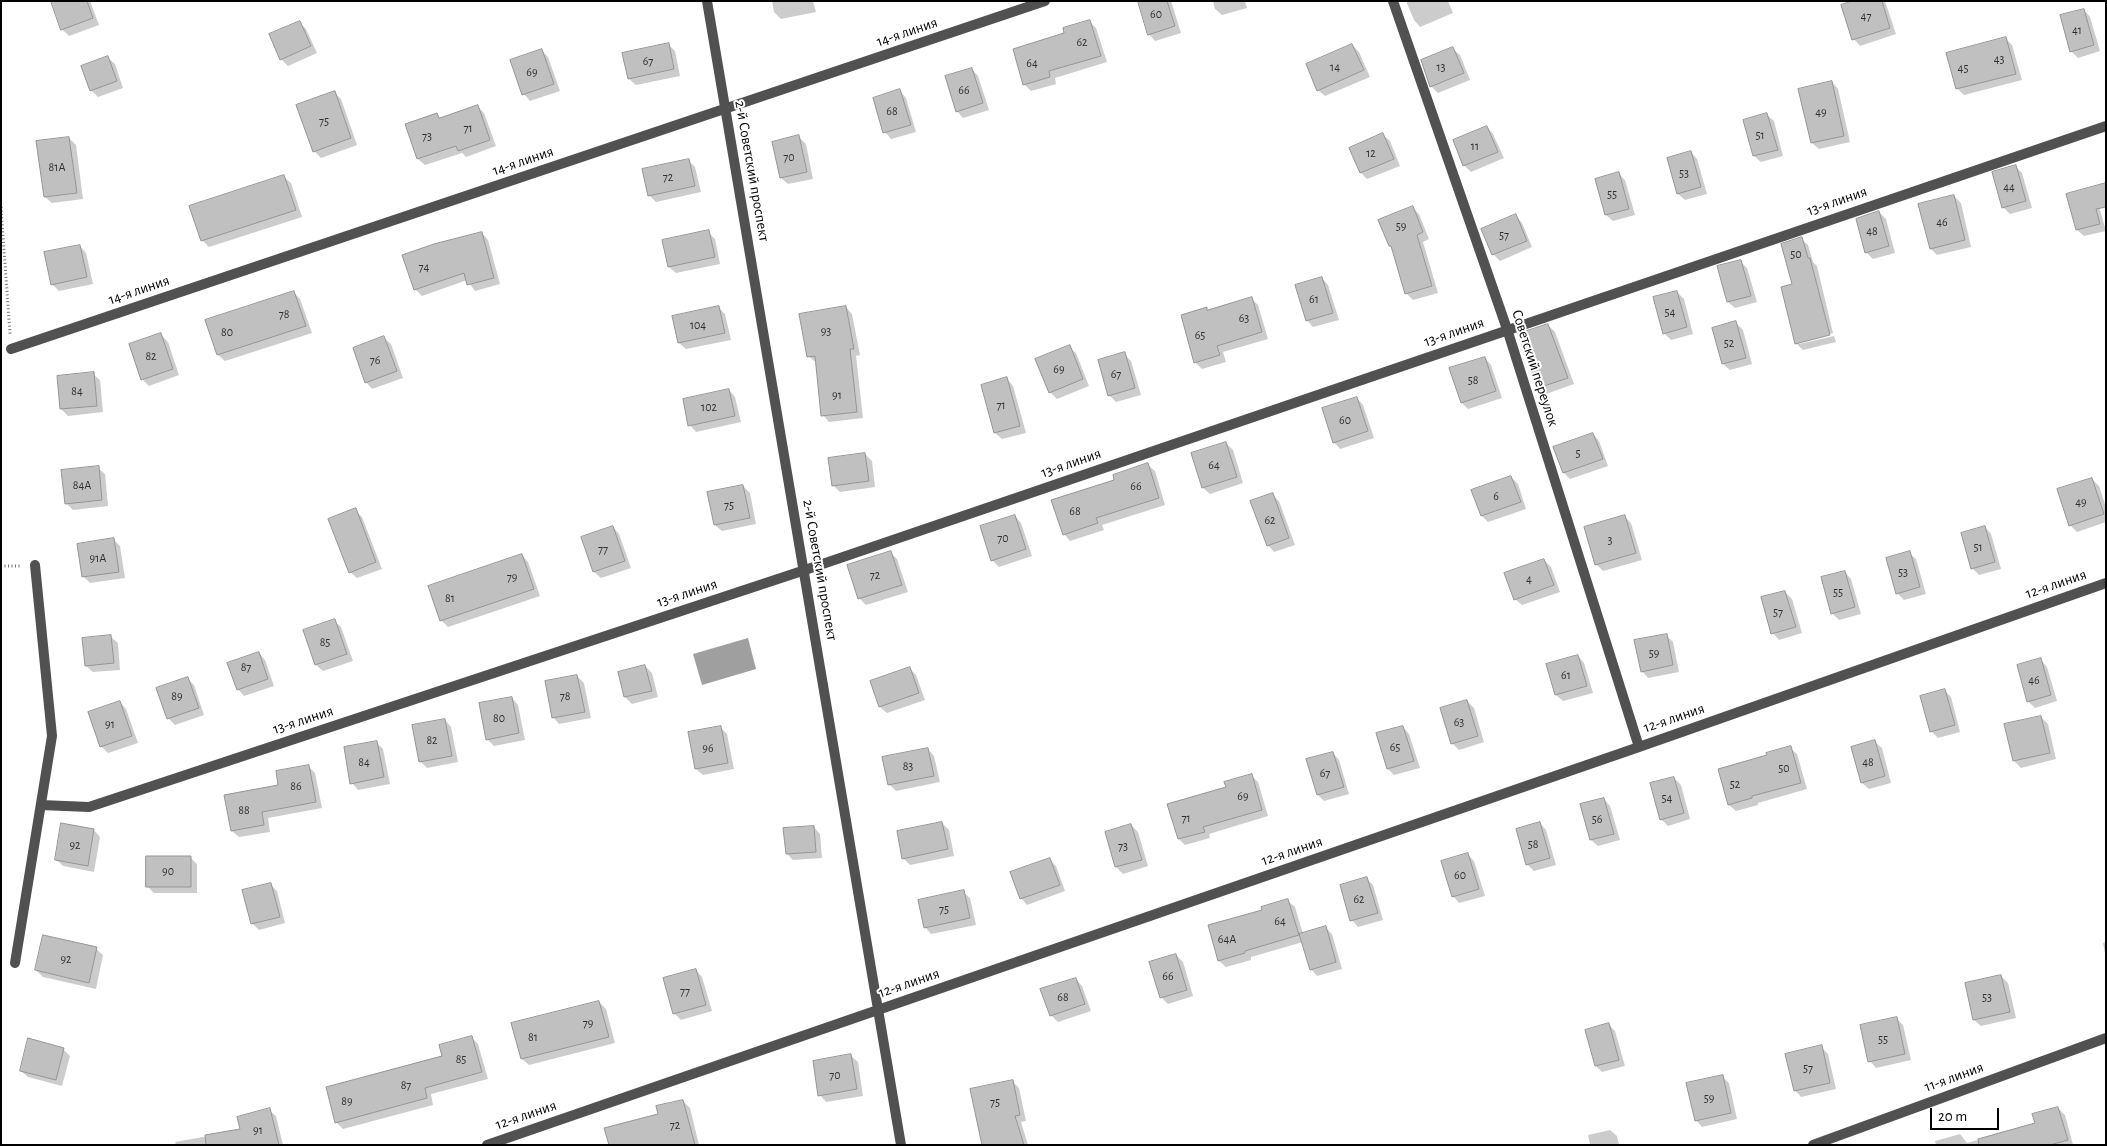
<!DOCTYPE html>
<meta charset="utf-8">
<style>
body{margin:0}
#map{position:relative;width:2107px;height:1146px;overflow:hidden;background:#fff;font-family:"Alegreya Sans",sans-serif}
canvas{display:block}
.frame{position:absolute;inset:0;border:2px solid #000;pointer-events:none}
.scale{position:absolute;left:1930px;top:1108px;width:69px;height:22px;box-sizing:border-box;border:2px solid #000;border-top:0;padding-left:6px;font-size:15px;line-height:18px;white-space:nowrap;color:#000;-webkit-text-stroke:4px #fff;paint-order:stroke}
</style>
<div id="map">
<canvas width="2107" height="1146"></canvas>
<div class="frame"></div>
<div class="scale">20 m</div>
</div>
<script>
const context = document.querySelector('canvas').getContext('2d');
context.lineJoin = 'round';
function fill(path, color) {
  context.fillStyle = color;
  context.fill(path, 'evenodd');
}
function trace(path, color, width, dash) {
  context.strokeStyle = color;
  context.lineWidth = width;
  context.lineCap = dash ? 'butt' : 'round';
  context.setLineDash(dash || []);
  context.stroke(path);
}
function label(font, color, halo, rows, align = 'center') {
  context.font = font + ' "Alegreya Sans",sans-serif';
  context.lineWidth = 4;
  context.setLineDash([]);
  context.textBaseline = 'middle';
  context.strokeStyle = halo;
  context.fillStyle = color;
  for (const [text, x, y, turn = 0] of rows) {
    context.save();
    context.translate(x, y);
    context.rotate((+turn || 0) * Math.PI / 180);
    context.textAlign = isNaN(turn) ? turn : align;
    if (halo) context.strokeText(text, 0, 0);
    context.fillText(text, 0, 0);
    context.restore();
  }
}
fill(new Path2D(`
 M748,638L756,669L702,685L693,654Z`), '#9f9f9f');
fill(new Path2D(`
 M52,1H90L99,25L69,36L62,29Z
 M772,1H813L816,12L781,19L774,12Z
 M1139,1H1171L1181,33L1155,41L1149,34Z
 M1213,1H1245L1247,8L1222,15L1215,9Z
 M1406,1H1448L1453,13L1420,27L1414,20Z
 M1856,1H1885L1896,34L1860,46L1854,39Z
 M2084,10L2090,17L2100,51L2078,58L2071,51Z
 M299,22L306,29L317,53L288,66L281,59Z
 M1090,22L1096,28L1107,62L1055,78L1056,84L1031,91L1024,84L1066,34Z
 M2006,39L2012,45L2022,80L1964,95L1957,88Z
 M668,44L675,51L680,76L636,85L629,79Z
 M1352,45L1359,52L1370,77L1325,96L1318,90Z
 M1453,49L1460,55L1470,80L1438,93L1431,86Z
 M542,51L548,57L560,91L530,101L524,94Z
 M108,58L115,64L123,88L98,97L91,90Z
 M972,69L978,76L989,110L963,118L957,111Z
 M1832,82L1838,89L1850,142L1819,149L1812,143Z
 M900,91L906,98L916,132L891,139L885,132Z
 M334,92L341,99L357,145L321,158L314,151Z
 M477,106L484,113L496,146L466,157L462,153L425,165L418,159L407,125L437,115L441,119Z
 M1767,115L1774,121L1783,156L1761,162L1754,156L1745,121Z
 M1487,127L1493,134L1504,158L1471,172L1464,165Z
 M1383,135L1390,141L1400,166L1367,179L1361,173L1350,148Z
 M799,137L806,144L813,179L788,184L781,178Z
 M69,138L76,145L83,199L52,203L45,197Z
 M1691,152L1697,159L1707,194L1685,200L1678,194Z
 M688,160L695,167L701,192L656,202L649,195Z
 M2016,167L2022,173L2032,208L2010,214L2003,207Z
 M1619,174L1625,180L1635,215L1613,221L1606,215Z
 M284,177L291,183L302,217L209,247L202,240Z
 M2067,195L2096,196L2106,231L2084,236L2077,230Z
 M1954,196L1961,203L1971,247L1937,255L1931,249Z
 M1412,207L1419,214L1429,239L1423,242L1438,293L1413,300L1406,293L1393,248L1390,246Z
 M1879,212L1886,219L1895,253L1873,259L1866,252Z
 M1516,216L1522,223L1532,247L1500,261L1493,254Z
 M708,232L715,239L720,264L676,273L669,267Z
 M482,233L488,240L500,284L475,291L467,280L422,296L415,289Z
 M1801,239L1808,245L1813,262L1817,266L1833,333L1799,342V344L1834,336L1836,342L1803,350L1796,343L1793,285Z
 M80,246L86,253L93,284L59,291L52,284Z
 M1740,261L1747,268L1757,302L1735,308L1728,302Z
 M1322,278L1328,285L1339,320L1313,327L1307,320Z
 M1677,292L1684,299L1693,334L1671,340L1664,333Z
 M294,293L300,299L312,333L225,361L218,355L207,321Z
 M1251,298L1258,305L1268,339L1223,352L1226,362L1202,369L1195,362L1206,309L1208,311Z
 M718,307L725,314L731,340L686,349L679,343Z
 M846,307L852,314L860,355L856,356L863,418L829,422L823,415L817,363L808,356Z
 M1736,323L1743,330L1752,364L1730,370L1723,364L1714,329Z
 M1548,325L1555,332L1574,384L1546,394L1539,388L1520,335Z
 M161,335L168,342L179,375L149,386L142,379Z
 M384,338L391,344L403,378L372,389L366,382Z
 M1069,347L1076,353L1089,386L1057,399L1050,392Z
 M1124,354L1131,361L1141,395L1116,402L1109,395Z
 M1485,358L1491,365L1502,398L1468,409L1462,403Z
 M93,374L100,380L103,412L68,416L61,409Z
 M1007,379L1013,386L1026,433L1002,439L995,433L983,386Z
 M729,390L735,397L741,422L696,432L690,425Z
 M1357,398L1363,405L1374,438L1340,449L1334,442Z
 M1593,434L1599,441L1608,466L1570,479L1564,473Z
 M1226,443L1233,450L1243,483L1210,494L1203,488Z
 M865,454L872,461L875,487L840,492L833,485Z
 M1148,465L1155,471L1165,505L1102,525L1104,530L1070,541L1064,534L1116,480Z
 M98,468L105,474L108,506L73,510L66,503Z
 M1511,477L1518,484L1526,509L1488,522L1482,516Z
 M2092,479L2099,486L2106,507V522L2077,532L2070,525Z
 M743,486L750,493L756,524L722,531L715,525Z
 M1272,495L1279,501L1295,545L1274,552L1268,545Z
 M355,510L362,517L382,569L357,578L350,572Z
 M1015,516L1021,523L1032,556L999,567L992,560Z
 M1625,517L1631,523L1642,560L1603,571L1596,564Z
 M613,527L619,534L631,568L601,578L594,572Z
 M1985,527L1991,534L2001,569L1979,575L1972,568Z
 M114,540L120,546L125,578L90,583L83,576Z
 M891,553L897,559L908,592L866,605L859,598Z
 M1909,553L1916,559L1926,594L1904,600L1897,593Z
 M522,555L528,562L540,596L448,627L441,620Z
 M1544,560L1551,567L1560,592L1522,605L1515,599Z
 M1845,572L1851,579L1861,614L1839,620L1832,613Z
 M1785,592L1792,599L1802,633L1779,640L1773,633Z
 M334,621L341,627L353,661L323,671L316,665Z
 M1666,635L1673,642L1679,672L1648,678L1642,671Z
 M111,637L118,643L120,670L93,672L86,666Z
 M259,653L265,660L274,686L244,696L238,689Z
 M1578,656L1584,663L1593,693L1563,701L1556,695L1548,665Z
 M2041,660L2047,667L2057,701L2035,708L2028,701Z
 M645,666L652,673L658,697L632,704L625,697L619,673Z
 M909,668L916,675L925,700L887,713L880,707L871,682Z
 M577,676L584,683L591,718L559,724L553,717Z
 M187,678L194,685L204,715L175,725L168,718Z
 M1944,690L1951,697L1960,732L1938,738L1931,731Z
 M512,698L518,705L525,740L494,746L487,739Z
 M1467,701L1474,708L1484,742L1459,750L1452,743Z
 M120,702L126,709L138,743L108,753L101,746Z
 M2041,717L2048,724L2056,759L2021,768L2014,761L2006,725Z
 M445,720L451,727L458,762L427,768L420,761Z
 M1403,727L1409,734L1420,768L1394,775L1388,769Z
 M721,728L727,734L734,769L703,775L696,769Z
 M376,742L383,749L390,784L358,790L352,783Z
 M1875,742L1882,748L1891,783L1869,789L1862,783Z
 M1790,748L1797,754L1807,789L1758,803V805L1736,811L1729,805L1769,756Z
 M928,749L934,756L940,782L896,791L889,784Z
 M1333,753L1339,760L1349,794L1324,801L1318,795Z
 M308,766L315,773L322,808L268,818L270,832L239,837L232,831L279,786Z
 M1251,775L1258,782L1268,816L1209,834L1210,838L1185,845L1179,839L1227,787Z
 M1674,778L1681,785L1690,819L1668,826L1661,819Z
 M1604,799L1610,806L1620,840L1598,846L1591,840Z
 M942,823L949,830L954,856L910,865L903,858Z
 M1540,823L1546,830L1556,865L1534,871L1527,864Z
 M1131,825L1138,832L1148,866L1123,874L1116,867L1106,833Z
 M814,827L820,834L822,858L793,860L787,854Z
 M94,830L100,837L94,872L63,866L56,859Z
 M1468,855L1474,861L1485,896L1459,903L1453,896Z
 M190,857L197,864V893H154L147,886Z
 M1050,860L1056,866L1065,891L1027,905L1021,898Z
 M1367,879L1373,885L1383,920L1358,927L1352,920Z
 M270,884L277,891L285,923L259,930L252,923Z
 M963,892L970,898L976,925L931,934L925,927Z
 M1288,901L1295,907L1303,934L1326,928L1332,934L1342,969L1317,976L1311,969L1303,942L1251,957V960L1226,967L1219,961L1264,911Z
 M2106,942V958L2103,943Z
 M96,949L103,955L96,989L43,977L36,970Z
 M1176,955L1183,962L1193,996L1168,1004L1161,997Z
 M696,970L702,977L712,1011L681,1020L674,1013Z
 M2001,976L2008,983L2016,1018L1981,1026L1974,1020Z
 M1076,979L1082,986L1091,1011L1058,1022L1051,1015Z
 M599,1002L606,1009L615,1043L529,1065L522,1059Z
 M1896,1018L1903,1025L1911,1060L1876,1068L1870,1061Z
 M1609,1025L1615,1031L1625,1066L1602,1072L1596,1066Z
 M472,1038L478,1044L488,1079L431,1094L433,1105L343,1129L336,1122Z
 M1821,1047L1828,1054L1836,1089L1801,1097L1795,1090Z
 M63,1049L70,1056L62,1086L28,1077L21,1071Z
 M851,1056L858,1062L863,1096L826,1102L820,1095Z
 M1722,1076L1729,1083L1737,1119L1702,1127L1696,1120Z
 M1012,1081L1019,1088L1026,1121L1021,1122L1028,1145H983Z
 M683,1101L690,1108L699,1145H610Z
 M2058,1108L2065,1115L2073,1145H1936L1935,1141L1960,1134L1967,1143L2036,1124Z
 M269,1110L276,1116L283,1145H176L175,1142L242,1130Z
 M1610,1130L1617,1136L1619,1145H1585L1590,1144L1588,1135Z`), '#0003');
const building = new Path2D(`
 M51,1H87L93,18L61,30Z
 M1138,1H1167L1175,26L1148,35Z
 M1852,1H1882L1890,28L1852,40L1841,5Z
 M2084,9L2094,45L2070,52L2060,15Z
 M1090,20L1101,56L1049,71L1050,77L1023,85L1013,49L1064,33L1063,28Z
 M300,21L311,46L280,60L269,34Z
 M2006,37L2016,74L1956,89L1946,53Z
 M669,43L674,69L628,79L622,53Z
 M1352,44L1364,70L1317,91L1306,64Z
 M1453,47L1464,73L1430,87L1421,60Z
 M542,49L554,84L522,95L510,60Z
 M108,56L117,81L90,91L81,66Z
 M972,68L983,103L956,112L945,76Z
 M1832,81L1844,136L1811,143L1798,89Z
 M900,89L911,125L883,133L873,98Z
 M335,91L351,138L313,152L296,105Z
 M478,105L490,140L458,151L456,146L417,159L405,124L437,113L439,118Z
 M1767,113L1778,150L1753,156L1743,120Z
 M1487,126L1498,152L1463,166L1453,140Z
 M1383,133L1394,159L1360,173L1349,148Z
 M799,135L807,172L780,178L772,142Z
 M69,137L77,193L44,197L36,141Z
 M1691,151L1701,187L1677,194L1667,158Z
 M689,159L695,186L648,196L642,169Z
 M2016,165L2026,201L2002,208L1992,172Z
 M1619,172L1629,209L1605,215L1595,179Z
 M284,175L296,210L201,241L189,206Z
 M2106,183V207L2096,209L2100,224L2076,230L2066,194Z
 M1954,195L1965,240L1930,249L1918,204Z
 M1413,206L1423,232L1417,235L1432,286L1405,294L1391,246H1389L1378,220Z
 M1879,211L1889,246L1865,253L1856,219Z
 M1516,214L1527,241L1492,255L1481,229Z
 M709,230L715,257L668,267L662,240Z
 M482,232L494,278L467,285L464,273L414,290L402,255L434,244Z
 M1802,237L1808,258H1810L1830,335L1795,344L1781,287L1792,284L1781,244Z
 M80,245L87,277L51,285L44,252Z
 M1741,260L1751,296L1727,302L1717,266Z
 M1322,277L1333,313L1306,321L1295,285Z
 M294,291L306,326L217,355L205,320Z
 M1677,291L1687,327L1663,334L1653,297Z
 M1252,297L1262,332L1217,346L1220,355L1194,363L1181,315L1207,307V310Z
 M719,306L725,333L678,343L672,316Z
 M846,306L854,349H850L857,412L821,416L815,356L807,357L799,314Z
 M1736,321L1746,358L1722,364L1712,328Z
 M1548,324L1568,378L1538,388L1518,334Z
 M161,333L173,369L141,380L129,344Z
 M384,336L397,371L365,383L353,348Z
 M1070,345L1083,379L1049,393L1035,359Z
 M1125,352L1135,388L1108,396L1098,360Z
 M1485,357L1496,391L1461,403L1449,368Z
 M94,372L97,406L60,409L57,376Z
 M1007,377L1020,426L994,433L981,385Z
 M729,389L735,416L688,426L683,399Z
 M1357,397L1368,431L1333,443L1322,408Z
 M1593,433L1603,459L1563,473L1553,447Z
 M1226,442L1237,477L1202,488L1191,453Z
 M865,453L869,481L832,486L828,458Z
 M1148,463L1159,498L1096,518L1098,523L1063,535L1051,500L1114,480L1113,475Z
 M99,466L102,500L65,504L61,470Z
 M1511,476L1521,502L1481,516L1471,490Z
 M2092,478L2104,514L2069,526L2057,489Z
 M743,485L750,518L714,525L707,492Z
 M1273,493L1289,538L1267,546L1250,501Z
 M356,508L376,562L349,573L328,519Z
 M1015,515L1026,549L991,561L980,526Z
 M1625,515L1636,553L1595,565L1584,527Z
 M613,526L625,561L593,572L581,537Z
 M1985,526L1995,562L1971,569L1961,533Z
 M114,538L119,572L82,577L77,544Z
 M891,551L902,585L858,599L847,565Z
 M1910,551L1920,587L1896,594L1886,558Z
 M522,554L534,589L440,621L428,586Z
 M1544,559L1554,585L1514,600L1504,573Z
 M1845,571L1855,607L1831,614L1821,577Z
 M1785,591L1796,627L1771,634L1761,597Z
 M335,619L347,654L315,665L303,630Z
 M1667,634L1673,665L1641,672L1634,640Z
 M111,635L114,663L85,666L82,638Z
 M259,652L268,679L237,690L227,663Z
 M1578,655L1587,686L1555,695L1546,664Z
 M2041,658L2051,695L2027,702L2017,665Z
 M645,665L652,691L624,697L618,672Z
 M910,667L919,693L879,707L870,681Z
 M577,675L585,712L552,718L545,681Z
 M188,677L199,708L167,719L156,688Z
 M1945,689L1955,725L1930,732L1920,696Z
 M512,697L519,733L486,740L479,703Z
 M1467,700L1478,736L1451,744L1440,708Z
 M120,701L132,736L100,747L88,712Z
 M2041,716L2050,753L2013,761L2004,724Z
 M445,719L452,756L419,762L412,725Z
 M721,726L728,763L695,769L688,732Z
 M1403,726L1414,761L1387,769L1376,733Z
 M1875,740L1885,776L1861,783L1851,747Z
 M377,741L384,777L350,784L344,747Z
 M1791,746L1801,783L1752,796V798L1728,805L1718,769L1767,755L1766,753Z
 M928,748L934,776L888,785L882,757Z
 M1333,752L1344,787L1317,795L1306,759Z
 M309,765L316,802L262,812L264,825L231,831L224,795L278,785L276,771Z
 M1252,774L1262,810L1203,827L1205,832L1178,839L1167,804L1226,787L1224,782Z
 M1674,777L1684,813L1660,820L1650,783Z
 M1604,798L1614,834L1590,840L1580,804Z
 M942,822L948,849L902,859L897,831Z
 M1540,822L1550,858L1526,865L1516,829Z
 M61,823L94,829L88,866L55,860Z
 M1131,824L1142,860L1115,867L1105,832Z
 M814,826L816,852L786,854L783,828Z
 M1468,853L1479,889L1452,897L1441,861Z
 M146,856H191V887H146Z
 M1050,858L1060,885L1020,899L1010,872Z
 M1367,877L1378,913L1350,921L1340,885Z
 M271,883L280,917L251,924L242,890Z
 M964,890L970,918L924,928L918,900Z
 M1288,899L1299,935L1245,951V953L1218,961L1208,925L1262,910L1261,907Z
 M1326,926L1336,962L1310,970L1299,934Z
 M43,935L97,947L89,983L35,970Z
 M1176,954L1187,990L1160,998L1149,962Z
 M696,969L706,1005L673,1014L663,978Z
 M2001,975L2010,1012L1973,1020L1965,983Z
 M1076,978L1085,1004L1050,1016L1040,989Z
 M599,1001L609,1037L521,1059L511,1023Z
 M1897,1017L1905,1054L1868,1062L1860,1025Z
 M1609,1023L1619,1060L1595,1066L1585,1030Z
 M472,1036L482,1072L425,1088L427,1098L335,1123L326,1087L442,1056L439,1045Z
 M28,1038L64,1048L56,1080L20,1071Z
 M1822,1045L1830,1083L1794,1091L1785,1054Z
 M851,1054L857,1089L818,1096L813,1061Z
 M1723,1075L1731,1113L1695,1121L1686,1083Z
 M1013,1080L1020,1115L1015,1116L1024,1145H982L970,1089Z
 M683,1100L695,1145H609L604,1128L658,1114L656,1106Z
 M2058,1107L2068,1140L2050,1145H1979L1978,1139L2035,1123L2032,1114Z
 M270,1108L279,1145H206L205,1135L240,1129L237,1117Z`);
fill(building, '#c0c0c0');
trace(building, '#959595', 1);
trace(new Path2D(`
 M1,207L10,334
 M1,566H21`), '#737373', 3, [1, 2.5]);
trace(new Path2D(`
 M15,963L52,736L35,565`), '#515151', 10);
trace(new Path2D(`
 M707,1L901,1145
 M1393,1L1507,329L1639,747
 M11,349L1045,1
 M41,805L89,807L805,570L2106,126
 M487,1145L1639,747L2106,583
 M1813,1145L2106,1038`), '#515151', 10);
label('12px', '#303030', null, [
 ["60",1156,14],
 ["47",1866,16],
 ["41",2077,30],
 ["62",1082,42],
 ["43",1999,59],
 ["67",648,61],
 ["64",1032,63],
 ["14",1335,67],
 ["13",1441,67],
 ["45",1963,68],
 ["69",532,72],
 ["66",964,90],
 ["68",892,111],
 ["49",1821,112],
 ["75",324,121],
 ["71",468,128],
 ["51",1760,135],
 ["73",427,136],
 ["11",1475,146],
 ["12",1371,153],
 ["70",789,157],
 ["81А",57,167],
 ["53",1684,173],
 ["72",668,177],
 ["44",2009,187],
 ["55",1612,194],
 ["46",1942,222],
 ["59",1401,226],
 ["48",1872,231],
 ["57",1504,235],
 ["50",1796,254],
 ["74",424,267],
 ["61",1314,299],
 ["54",1670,312],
 ["78",284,314],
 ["63",1244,318],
 ["104",698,325],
 ["93",826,331],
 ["80",227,332],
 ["65",1200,335],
 ["52",1729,343],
 ["82",151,356],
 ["76",375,360],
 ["69",1059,369],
 ["67",1116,374],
 ["58",1473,380],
 ["84",77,391],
 ["91",837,395],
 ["71",1001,405],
 ["102",709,407],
 ["60",1345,420],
 ["5",1578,453],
 ["64",1214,465],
 ["84А",82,485],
 ["66",1136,486],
 ["6",1496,496],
 ["49",2081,502],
 ["75",729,505],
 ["68",1075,511],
 ["62",1270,520],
 ["70",1003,538],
 ["3",1610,540],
 ["51",1978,547],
 ["77",603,549],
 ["91А",98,558],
 ["53",1903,572],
 ["72",875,575],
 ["79",512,577],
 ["4",1529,579],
 ["55",1838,592],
 ["81",450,598],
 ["57",1778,612],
 ["85",325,642],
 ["59",1654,653],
 ["87",246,667],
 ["61",1566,675],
 ["46",2034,680],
 ["89",177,696],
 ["78",565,696],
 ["80",499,718],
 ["63",1459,722],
 ["91",110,724],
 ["82",432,740],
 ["65",1395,747],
 ["96",708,748],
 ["84",364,762],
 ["48",1868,762],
 ["83",908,766],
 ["50",1784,768],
 ["67",1325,773],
 ["52",1735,784],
 ["86",296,786],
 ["69",1243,796],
 ["54",1667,798],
 ["88",244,810],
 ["71",1186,818],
 ["56",1597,819],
 ["58",1533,844],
 ["92",75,845],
 ["73",1123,846],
 ["90",168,871],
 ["60",1460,875],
 ["62",1359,899],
 ["75",944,909],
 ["64",1280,921],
 ["64А",1227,939],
 ["92",66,959],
 ["66",1168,976],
 ["77",685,991],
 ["68",1063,997],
 ["53",1987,997],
 ["79",588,1023],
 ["81",533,1037],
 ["55",1883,1039],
 ["85",461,1059],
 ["57",1808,1068],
 ["70",835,1075],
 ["87",406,1085],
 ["59",1709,1098],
 ["89",347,1101],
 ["75",995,1102],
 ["72",675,1125],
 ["91",258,1130]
]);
label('15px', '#000', '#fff', [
 ["14-я линия",907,32,-19],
 ["14-я линия",523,161,-19],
 ["2-й Советский проспект",752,171,80],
 ["13-я линия",1837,201,-19],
 ["14-я линия",139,290,-19],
 ["13-я линия",1454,332,-19],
 ["Советский переулок",1535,368,72],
 ["13-я линия",1071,463,-19],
 ["2-й Советский проспект",820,570,80],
 ["12-я линия",2056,584,-19],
 ["13-я линия",687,593,-18],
 ["12-я линия",1674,718,-19],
 ["13-я линия",303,720,-18],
 ["12-я линия",1292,851,-19],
 ["12-я линия",909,983,-19],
 ["11-я линия",1954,1077,-20],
 ["12-я линия",526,1115,-19]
]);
</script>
